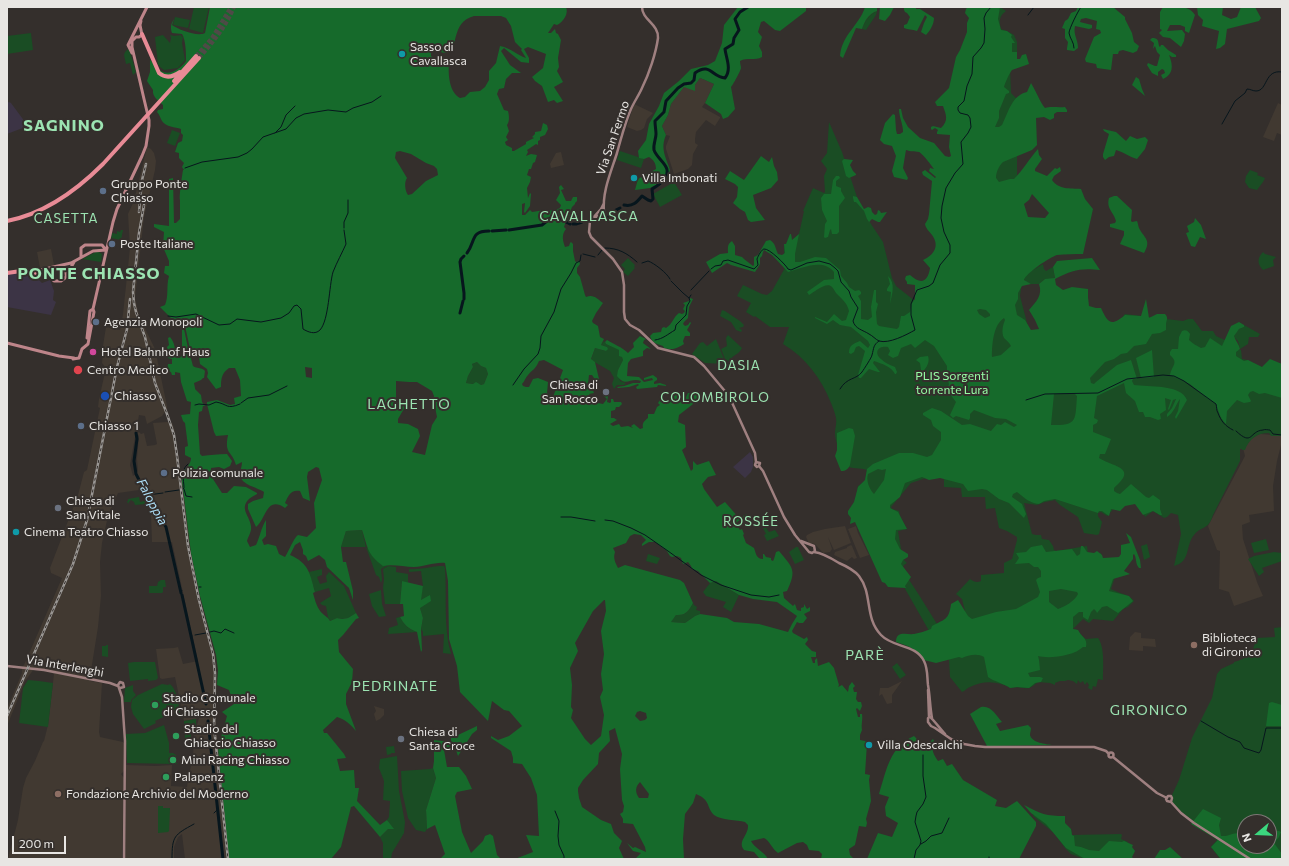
<!DOCTYPE html>
<meta charset="utf-8">
<style>
body{margin:0}
#map{position:relative;width:1289px;height:866px;overflow:hidden;background:#342f2c;font-family:Commissioner,sans-serif}
canvas{display:block}
.frame{position:absolute;inset:0;border:8px solid #e8e6e3;pointer-events:none}
.north{position:absolute;left:1237px;top:814px;width:40px;height:40px;box-sizing:border-box;background:#342f2c;border:1px solid #7c7875;border-radius:50%;rotate:251deg;font-size:11px;font-weight:700;line-height:16px;text-align:center;color:#e8e6e3}
.north::after{content:'';display:block;margin:auto;width:14px;height:18px;background:#3bd77e;clip-path:polygon(50% 0,100% 100%,50% 72%,0 100%)}
.scale{position:absolute;left:12px;top:836px;width:54px;height:18px;box-sizing:border-box;border:2px solid #e8e6e3;border-top:0;padding-left:5px;font-size:12px;line-height:14px;white-space:nowrap;color:#e8e6e3;-webkit-text-stroke:3px #342f2c;paint-order:stroke}
</style>
<div id="map">
<canvas width="1289" height="866"></canvas>
<div class="frame"></div>
<div class="north">N</div>
<div class="scale">200 m</div>
</div>
<script>
const context = document.querySelector('canvas').getContext('2d');
context.lineJoin = 'round';
function fill(path, color) {
  context.fillStyle = color;
  context.fill(path, 'evenodd');
}
function trace(path, color, width, dash) {
  context.strokeStyle = color;
  context.lineWidth = width;
  context.lineCap = dash ? 'butt' : 'round';
  context.setLineDash(dash || []);
  context.stroke(path);
}
function label(font, color, halo, rows, align = 'center') {
  context.font = font + ' Commissioner,sans-serif';
  context.lineWidth = 4;
  context.setLineDash([]);
  context.textBaseline = 'middle';
  context.strokeStyle = halo;
  context.fillStyle = color;
  for (const [text, x, y, turn = 0] of rows) {
    context.save();
    context.translate(x, y);
    context.rotate((+turn || 0) * Math.PI / 180);
    context.textAlign = isNaN(turn) ? turn : align;
    if (halo) context.strokeText(text, 0, 0);
    context.fillText(text, 0, 0);
    context.restore();
  }
}
fill(new Path2D(`
 M9,102L11,103L28,126L7,134V103Z
 M21,272L36,274V277L42,283L50,280L54,291L53,300L56,302L51,315L7,307V274Z
 M750,452L753,457V467L751,472L745,478L733,467Z`), '#3c3445');
fill(new Path2D(`
 M700,78L705,80L714,84L705,103L702,107L720,117V118L715,126L706,120L696,132L695,139V143L698,145L693,154L692,165L688,169L674,174L666,149V146L670,136L666,135L662,126L668,115L671,104L677,96L684,87L695,85Z
 M1278,103L1282,105V135L1277,133L1274,141L1263,137Z
 M634,104L653,113L647,119L644,128L641,130L637,131L627,127Z
 M147,147L151,149L154,153L156,161L155,170L144,217L135,298L139,316L155,349L167,406V409L162,416L147,424L145,416L139,415L130,465L133,476L138,471L137,459L139,436L137,433L139,432L141,434L144,433L147,446L155,445L157,444L153,423L167,422L172,423L174,428L181,473L191,553L199,595L215,656L217,685L215,707L216,725L229,859H185L182,834L178,837L174,847V859H125L126,765L156,766L172,765L171,786L187,787L189,774L193,758L194,736L199,718L184,721L175,677L162,679L160,678L156,649L174,648L178,647L183,664L198,661L172,542H152L151,515H160L146,489L118,493L108,516L102,543L100,562L101,596L98,627L90,677V681L102,683L99,732L100,737L123,742L124,743V771L121,774L124,778L122,859H8L18,820L23,788L26,778L35,761L43,742L44,741L48,725L54,674L44,670L34,669L25,681L7,726V709L22,673V667L24,665L62,578L51,573L50,568L78,495L84,472L87,470L100,408L98,407L99,399L106,368L102,363L103,353L102,352L106,327L120,330L123,314L130,248L128,214L134,201ZM158,806L163,808H170L158,833Z
 M561,152L564,165L551,168L550,164L556,153Z
 M51,249L54,265L40,268L37,252Z
 M1251,433L1282,436V441L1277,461L1273,486L1274,511L1249,515L1250,522L1242,525L1243,539L1257,582L1263,596L1234,606L1229,592L1219,589L1220,551L1217,550L1209,529L1208,526L1245,456L1243,448Z
 M845,526L851,543L834,550L828,537L832,549L830,552L823,553L815,544L809,543L806,537L807,535L813,532L825,529Z
 M856,526L858,533L869,555L860,558L848,529Z
 M851,545L852,546L857,558L854,559L852,557L847,561L834,555L835,552L847,548V547Z
 M1135,632L1141,633V638L1155,639L1156,647L1143,646V651L1129,650L1130,637Z
 M902,681L892,695V703L887,704L882,694L879,696L880,688H888Z
 M374,706L384,709V715L380,719L376,721L374,714L376,711Z`), '#413931');
fill(new Path2D(`
 M194,7H209L203,33L189,29Z
 M990,7H1000L1006,11C999,16 999,21 1001,29L1009,32L1014,35L1017,42V58L1010,68L1011,93L1017,99V176L1021,232L1031,271L1043,264L1044,269L1046,271L1053,267L1055,279H1045L1039,284H1031L1025,282L1024,279L1022,281L1020,296L1032,342L1096,349L1125,314L1183,321L1188,319H1193L1202,331H1213L1216,336L1227,341L1239,329L1244,327V325L1260,334L1258,337H1249L1248,344L1240,349L1238,341L1234,337V338L1239,350H1241L1242,359L1247,360L1262,367L1282,372V436H1271L1269,433C1257,433 1249,439 1245,450H1242V449H1240V461L1213,515C1208,531 1202,525 1194,535C1185,546 1191,562 1174,566L1181,534L1178,515L1171,513L1167,517L1164,518L1153,511L1145,517L1142,509L1127,493L1109,514L1107,516L1101,512L1098,513V516L1102,522L1099,534L1097,535L1084,533L1078,517L1060,505L1055,500L1045,502L1037,505L1024,503L1032,534L1036,535H1041L1042,539L1049,540L1053,546L1054,550L1056,551L1087,546L1088,553L1096,555L1101,553L1103,564L1119,565L1111,589C1119,594 1128,593 1134,601L1128,607L1123,609L1113,621L1093,619L1089,623L1083,619L1073,629L1078,630L1081,635L1086,639L1098,638C1105,647 1103,668 1103,680L1098,679L1096,687L1093,686L1092,690L1088,688L1089,685L1087,682L1085,685L1083,681L1080,683L1078,680L1077,684L1073,681L1068,680L1065,681H1060L1055,683V685L1050,683L1038,682C1035,684 1032,687 1029,688C1023,689 1019,686 1011,688C998,681 983,680 970,687C967,688 965,691 962,692L950,677L949,660L947,657H944L900,580L856,496L858,486L865,481L867,470C860,467 852,470 845,465C842,456 835,443 835,433C835,428 837,423 836,418C835,413 833,408 831,403C821,378 806,358 783,344L789,327H770L755,316L754,317L746,312L751,303L737,296L743,285L762,294L767,295L772,291L786,266L784,255V244H786L791,234L792,240L799,234L804,211H803L813,188L824,193L825,192L824,176L827,169L821,161L827,153L829,122L842,152L857,197L871,224L883,242L892,278L896,286L915,301L927,293ZM944,472V487L961,488L962,497H985L986,509L995,508L999,528L1007,531L1017,537V540L1012,559L1004,563V573L981,575V581C977,583 974,582 970,579L956,594L962,599L965,611L958,612L937,624L919,595L902,569L904,565L907,563L901,557L902,555L898,531L907,529L900,516L899,511L892,509L891,507L911,483Z
 M877,11L876,15L866,30L862,29C865,21 869,14 877,11Z
 M175,17L190,20L188,28L173,25Z
 M31,33L33,50L7,54V36Z
 M163,35L170,43L171,38L170,35L174,36L181,35L182,37H183L182,43L185,60L178,68L164,70L160,67L159,65H158L155,37Z
 M128,49L130,52L136,72L133,75L130,63L126,64L124,55L125,52Z
 M172,130L180,133L175,146L167,143Z
 M620,151L644,159L641,168L617,160Z
 M1250,170L1258,173L1257,175L1265,178L1263,182L1257,190L1249,188L1245,182L1246,176Z
 M674,182L682,195L660,207L653,194Z
 M121,230H123L121,240L111,238L112,233L117,234V231L120,232Z
 M96,252H99L102,254L101,262L82,259Z
 M1263,252L1265,254L1276,257L1273,260L1274,266L1263,270C1257,264 1257,258 1263,252Z
 M628,258L635,265L634,267L635,268L628,276L623,272L625,269L621,265Z
 M722,310L725,311L740,321L744,325L743,327L739,328L742,330L741,332L736,330L731,322L720,316Z
 M728,335L742,348C739,355 731,355 730,362L725,359L721,349L727,346L726,338Z
 M716,339L726,364L705,363L692,354L700,343L703,342L707,346Z
 M604,341L606,344L620,350L623,360L618,370L620,381L626,383L624,385H617L614,389L612,384L614,378L610,371L591,360L595,348L606,351L607,347L601,345Z
 M477,362L481,366L486,368L488,374L484,384L481,385L466,383L468,376L473,367L472,364Z
 M139,497L140,502L144,501L145,500V504L135,505L134,502L131,500L129,502L128,504L127,501H123H128V499Z
 M765,526L769,532L775,530L779,536L767,541L764,535L766,534L763,528Z
 M362,530L366,547L388,565L381,569L382,580L381,583L379,577L376,575L366,547H341L346,531Z
 M1266,539L1269,550L1254,553L1251,543Z
 M1147,544L1150,557L1144,560L1141,546Z
 M796,547H798L804,560L795,564L789,552Z
 M1274,552L1282,553V561L1262,568L1264,572L1259,576L1248,559L1254,556Z
 M648,554L660,558L657,564L646,561Z
 M388,566L396,567V572L408,574V583L402,581L400,604H385L383,588L384,579L383,569Z
 M439,566H444L445,568C447,596 443,626 451,654L443,653L444,634L423,636V632L421,629L423,618L420,608V600L423,586L421,571L409,572V569C419,570 429,567 439,566Z
 M322,569V575L317,577L320,584L327,582L326,576L329,572L344,586L356,613L348,618L342,619L337,618L330,621L328,617L326,606L322,605L320,603L331,596L329,588L315,592L309,572Z
 M161,580H165L166,587H163V592L162,593H149V586H157L158,582Z
 M716,581L739,595L731,612L723,607L726,602L706,596L703,592L710,583Z
 M381,590L382,604L386,616L379,617L372,606L369,594Z
 M693,603L694,605L697,607L696,610L700,611V614L695,616L685,623L670,622L676,615C686,616 689,610 693,603Z
 M400,617C404,625 409,629 417,632L388,634L389,628L398,625L396,618Z
 M1282,627V859H1220L1211,847L1217,840L1174,806L1171,803L1173,800L1172,795L1179,780L1192,738L1212,698L1217,674L1221,669L1234,663V662C1249,658 1252,653 1257,638L1275,637L1274,628ZM1245,822H1269V846H1245Z
 M106,645H108V657L102,656V646H106Z
 M134,662H155L158,678L156,680L148,681V679L130,681L128,663Z
 M897,663L906,675L900,679L892,667Z
 M28,680L39,681L53,683L48,727L19,723L23,688Z
 M162,684L168,685L170,684C177,690 178,702 180,712L169,717L168,715L155,721L156,723L144,729L133,714L131,707L132,700L138,695Z
 M133,685V691L136,695L131,700V702H124L125,688Z
 M196,719V725L190,726L191,738H185L184,721Z
 M164,725L169,743V753H173L176,755L177,764L127,763L126,734L145,733Z
 M394,746L395,753H391V754L387,755L386,747Z
 M397,756L399,791L405,822L404,833L392,853L391,859H383V843L380,837L388,829H393L387,820L389,817L390,801L383,800L384,781L379,768L380,759Z
 M433,768L436,778L426,810L427,829L425,832L416,830L408,818L402,791L401,771L430,769Z
 M158,806H163V808H170L169,831L168,832L158,833Z
 M1035,811L1071,829L1072,835L1121,834L1122,835L1121,839L1128,842L1122,852L1132,859H1084L1071,854L1065,848L1054,833L1033,816Z`), '#1a4d24');
fill(new Path2D(`
 M210,7H566C569,14 563,22 557,25L554,24L548,33H551L555,29L556,33L558,34L561,40L558,58L559,67L557,71L563,82L554,87L563,101L557,103L554,100L548,102L542,86L535,81L532,77L543,68L546,54L528,47L524,49L529,58V63L521,62L504,48L501,51L510,65L521,73H512L506,79L504,88L499,89L497,94L504,110L508,111C509,115 510,121 507,125L509,131L506,137L508,140L505,142L506,145L512,148V151H514L526,144V142L534,138L532,137L535,134V132L541,131L543,123L547,125L548,129L545,135L540,137V140L538,141V145L536,144L527,150L528,152L526,156L531,154L537,155L535,162L533,163L531,169H529L527,175L531,177L530,182L527,188L528,198L530,193L531,194L530,206L525,213L524,212L525,203L522,204V215H525L530,210L532,212L545,210L547,211L553,210L554,211L560,208L561,205L556,200L560,193L559,187L561,185L564,189L561,190L566,201H571L573,197H577V201L575,203V204L572,207L570,212L573,215L571,222L566,221L564,227L566,229C561,235 563,241 565,247L569,246L570,243L571,242L573,244V251L575,261L576,262L579,261L580,264L577,268V273L580,277L585,295L586,297C594,294 597,299 603,303L596,313L592,321L593,323L598,326L600,337L604,339L601,345L607,347L608,349L606,351L595,348L591,359L595,362L599,379L596,381L592,375H589L588,384L592,388L594,393L589,394C593,401 595,403 603,404L607,399L603,395L604,394L608,396L607,402L610,403L611,402V399H613L614,402H621L622,404L619,407H616L615,410L611,411V418H614L617,420L610,424L613,426L619,424L621,427L628,426L633,428L631,426L634,424L640,429L643,428C642,423 644,421 648,418V414H654L657,407L660,405L658,403L660,400H668L679,393L686,397L688,393H702V397L679,415L678,422L685,425L686,447L682,450L691,471L693,469V461L697,465L709,461L716,475L708,477L702,484L704,489L717,507L725,502L739,518L747,514L750,519L738,521L736,524L740,530L742,529L744,534L743,535L746,543L754,548C756,553 756,559 763,559V554H764L766,557L771,558V560L773,561L774,559L776,552L779,551C793,568 797,570 787,591L783,592L784,598L793,606L795,604L797,610L801,611V608L804,607V604L807,609L810,607V611L804,614L807,618L803,623H799L797,622L792,631L793,633L804,639L807,637L808,640L805,644L812,651L816,652V657H811L813,663H815V660L817,658L818,666L829,662L834,668L839,685L838,687L842,685L848,692L849,686L852,682L855,686L853,688L854,692H857L856,699L858,702H861L862,706L860,711L857,708L856,709L858,717H860V714H862C863,720 861,724 862,730L860,735V740L865,741L867,743L865,774L870,775L869,780L871,801L866,819L867,823L866,827L859,826L855,845L849,849L850,855L854,859H829L828,858L827,859H821L822,854L819,851L809,850L807,845L803,842L797,843L778,853C772,849 770,841 764,838L751,841C755,849 764,851 768,859H760L754,852L744,850C737,841 749,835 748,825L745,822C737,820 721,820 714,815C706,807 711,800 696,794L693,803L685,814L683,839L684,859H635L641,853L633,851L627,843L633,848L635,847L646,852L645,847L633,824L623,823V819L620,814L623,812L624,806L622,800L620,769L622,754L615,728L609,731L610,741L599,753L598,764L583,780L578,788V791L579,798L582,807L601,820L611,824L614,833L622,841L619,848L624,859H515L533,852L526,835L539,836L537,795L531,778L522,764L513,763V758L511,751L491,738V736L498,740L509,736L522,726L509,711L504,710L492,701L488,721L460,692L457,666L449,639L448,581L445,563C434,562 424,567 414,567C404,567 393,564 383,566C367,554 368,548 362,530L346,531L341,547L343,562H346L353,591V600L349,588L327,567L325,560L319,555L308,561L306,556L303,554V550L300,542L295,545L290,555C309,563 310,574 315,592L313,593C315,600 317,609 323,614C326,617 328,617 330,621L337,618L342,619L348,618L356,613L359,618L356,619L343,635L338,640L339,652L353,669L352,682L346,694V704L356,731C351,725 345,719 337,717L323,730L324,733H327L344,754L346,758L337,759L340,771L354,770L355,786V788H359L357,801L380,825L387,820L394,829H388L380,837L354,806L351,807L341,847L331,859H229L218,748L227,716L222,712L234,704L229,690L217,685L218,670L216,655L200,596L191,553L181,473C186,469 191,464 191,458L185,455V447L188,446L185,423L183,421L181,415L190,414L191,402L187,401L181,382L180,373L175,372V375H172L171,372L167,371L168,364H172V359L168,358L167,347L169,345L168,338L170,337C175,343 175,349 176,357L180,358L182,355V329H184L188,348L193,366C197,369 202,367 205,371L204,378H203L201,380L194,383L195,388V389L201,395L202,402L205,406H203L202,411L199,412L198,425L200,454L202,456C210,455 218,454 227,454L232,461L230,466L224,469L219,467L211,468V476L222,493H227L234,486L246,487L257,493V494C254,496 251,497 249,499C239,509 250,516 251,526C252,532 248,536 247,541L250,547L256,545C260,537 261,528 266,520V536L262,540L264,545L268,544L276,546L279,554L285,557C289,551 293,539 298,535L307,537L316,528L314,503L322,480L319,468L316,467L308,472L307,477L310,501L303,498L300,491C291,489 288,496 285,503L288,505L285,508C266,495 266,520 256,527L248,509V504L253,501L263,498L264,492C257,487 241,485 240,475C240,471 242,466 242,462L236,465C232,450 224,455 228,435L216,436L214,432L207,404V402L217,400L230,405L235,404L234,398L241,396L240,380L235,368H229C222,373 221,378 221,387L216,389L207,377L208,373L207,369L200,364L198,349H190L185,326L173,320L160,307L165,305C169,296 166,286 169,276L164,273L165,266H169V261L163,247L164,232L154,227V224L169,226V179L173,178L174,223H176L180,219V200C179,196 182,176 183,170H184L182,167L184,163L179,158V153L175,152L178,143L182,141L183,135L181,133V129C175,127 166,127 162,121C160,118 160,115 157,112L158,110L163,109V105C159,101 152,97 153,90L147,81L150,72V60C154,63 158,70 163,72C172,75 181,68 186,61C186,53 186,41 182,34L172,33C170,27 171,24 174,19L172,25C179,30 198,37 205,33ZM474,16H501L506,18L511,26L515,42L522,49L521,50L526,58C517,55 509,47 500,46L496,63L489,71V80L485,87L480,91L470,92L465,97L460,98C449,92 448,74 449,62L447,61L434,59L431,56V52L434,51C438,51 443,53 447,53C459,51 450,22 474,16ZM400,151L411,154L426,163L434,166L437,169L438,175L426,181L412,194L408,195C405,191 404,182 407,178L395,158L396,152ZM544,360L563,370L553,397L547,393L548,382L538,378L533,379L529,387H526L523,386L522,384C525,381 525,378 528,375C533,369 535,370 539,361ZM477,362L481,366L486,368L488,374L484,384L481,385L476,382L473,384L466,383L468,376L473,367L472,364ZM305,367L312,368V378L306,377ZM396,381L409,382H417L432,391L434,396V402L437,417L432,425L425,455L412,452L420,436L418,429L408,424L398,423V419L405,407L396,401ZM634,534L641,535L646,540L642,544V546L649,542H655L667,551L670,556L672,557L677,556L681,558L683,564L688,562L691,566L692,569L698,571L710,583L716,581L739,595L753,599L777,602L797,616L792,624L788,632L759,624L734,622L727,618L700,614L695,616L685,623L671,622L676,615C686,616 689,610 693,603L684,583L680,580L625,565L618,568C615,562 613,558 615,552L613,548L626,543L630,536ZM604,600H605L606,611L601,631L604,654L601,674L603,690L600,697L604,715L601,736L591,745L585,739L571,718L573,710L571,707L572,685L570,668L578,651L575,643L593,611ZM640,711L646,713L647,718L645,720L640,721L635,716L637,712ZM640,782L649,794L648,798H639C635,792 635,787 640,782Z
 M738,7H806V11L780,31L775,30L764,21L761,22L758,32L762,37L759,46L762,52V57C755,61 747,57 740,61C740,64 741,66 741,68C741,70 733,85 731,87L735,109L728,117L723,119L721,114L705,103L714,84L705,80L700,78L695,85V91L684,87L671,104L668,115L662,126L666,135C660,149 666,157 670,170L667,179L650,188L635,190L638,179L656,169C656,164 654,160 649,157L644,159L639,158L638,151L646,140L649,124L659,106L664,93L679,81L691,69L708,65L715,61L722,43L724,25Z
 M865,7H877V11C868,14 865,21 862,29L856,28L843,58L840,56C842,34 859,26 865,7Z
 M880,7H894L890,15L885,21L879,19Z
 M904,7H916V9H920L934,18C934,24 930,31 926,35L921,32L924,23L927,17L925,15L917,31C912,29 908,30 904,28V25L907,24L910,17L907,13L905,12L904,10Z
 M968,7H1000L998,19L1001,30L1007,31L1012,35L1011,37L1015,43H1012V52H1017V59H1020L1022,55L1026,54L1029,64L1012,70C1009,74 1005,83 1004,87L1009,91V93L1006,94L999,111V118L995,127H999L1002,125C1008,113 1012,95 1027,92L1031,83C1035,89 1041,104 1045,108C1051,106 1058,108 1065,107L1067,110V112H1057L1054,114V118L1050,120L1044,117L1036,118L1037,145L1032,150L1003,162C999,166 996,172 996,178L999,182L1010,179H1014C1023,170 1029,159 1038,149L1039,155L1042,159L1035,169V171L1047,176L1055,168L1057,169L1060,167L1061,171L1054,176L1052,180C1059,190 1070,188 1081,189L1085,199L1093,209L1083,254C1075,254 1065,254 1057,255C1050,257 1025,274 1024,280L1031,284L1022,286L1018,293V299L1015,305L1017,315L1025,320L1031,330L1039,329L1035,320L1029,310C1036,302 1043,295 1039,284L1045,279L1055,278L1053,267L1057,261L1092,258L1100,270C1080,268 1073,270 1055,279L1056,285L1063,290L1072,287L1088,289V297L1089,306L1096,308H1101C1108,323 1111,327 1125,315L1141,316L1146,299L1149,318L1157,314H1165C1169,318 1166,320 1166,325C1166,327 1166,329 1166,330L1160,333L1152,334L1146,344L1134,346L1127,353L1121,354L1114,359L1105,362L1090,378L1091,383L1094,384L1096,382L1117,365L1131,360L1137,379H1133L1132,381L1134,385C1148,387 1181,384 1187,400L1176,419L1175,417L1178,411L1180,399C1176,404 1174,413 1167,417V414L1172,408L1176,399L1173,400L1169,410L1168,409L1171,400L1165,398L1166,410L1160,414L1161,419L1158,420L1150,417H1145L1143,412H1139L1135,401L1126,393L1124,383L1097,396L1094,418L1098,420L1097,423L1093,425V432L1111,439L1105,454H1100L1099,458C1113,467 1139,467 1114,488V491L1117,493L1120,494L1131,484L1146,497L1149,498L1153,495L1160,500V509L1162,515H1160L1153,511L1143,515L1135,504L1125,506L1120,511L1111,509L1109,516L1102,511H1099L1098,513L1055,499L1044,501L1039,504C1029,503 1025,498 1017,492L1013,494L1012,497L1022,504L1026,514L1024,518L1009,503L999,499L987,490L982,489L968,491L963,484L940,478L929,480L922,477L905,483L900,497L890,505V508L898,512L907,529L896,530L895,539L900,549L908,554V557L903,560L901,564L911,577L905,586L906,588L888,587L885,583L882,582L855,522L850,524L851,518L848,514V511L854,502L858,487L865,480L867,469L873,464L899,453H913L927,457L932,455L941,440V432L933,426L931,420L923,415V413L932,408L941,411L962,425L970,424L991,431L997,424L1001,425L1005,422L1014,427L1017,425L1006,419L995,418L974,410L970,414V418L969,420L956,416L953,418L950,415L956,402L947,390L949,384L947,377V366L934,346L925,340L915,348L911,344L901,348L898,356L893,358L888,355L890,351L888,347C879,345 873,352 881,359C885,363 890,365 895,367L897,372L896,374H895C891,366 882,364 874,361L873,363L880,372H878L869,369L861,378H859L858,375L865,351L859,346L856,347L854,352L851,354L849,353C849,345 853,344 860,341L868,348L870,345L868,341L851,327L840,325L833,320L827,324L815,318V317L827,322L834,314L842,321L846,320L849,311C847,303 843,300 838,295C835,293 835,290 832,287C827,281 814,292 809,295L807,292L824,280L834,279V272C822,258 803,268 788,272L772,255L764,250L763,252L762,256L760,258V264L755,272L731,265L727,263L712,273L706,262L720,254L728,253C728,248 727,244 732,241L735,246V255L742,257L744,259L753,266L754,265V257L758,255L766,241L770,240C776,244 775,248 778,254L782,255L785,253L784,244H786L790,234H791L792,240L799,234L795,254V262H800L815,257L826,258L840,270L841,276L847,283L849,287L855,291L859,290L861,292V294L858,296L861,301V319L868,320L872,317L871,307L874,290H876V302L878,304L876,312L877,324L879,326L897,329L899,327L901,316H904L910,312L912,303L915,299V285L907,284V282L905,279L906,276L910,275C921,285 928,282 930,268L923,260C934,255 940,246 932,235C929,231 926,229 925,224L928,219L929,214L932,181L923,175L922,172L925,170L935,178L936,177L929,171L930,168L934,169C932,166 922,153 919,152C914,151 911,152 906,150L903,168L908,178L907,180L894,177L892,171L896,156L892,146L884,144L880,140L885,123L893,114L895,115L896,130L897,134H900L903,132C903,124 899,117 899,109H901L903,118L908,127L920,138L934,143L945,156L949,157L951,156L949,147L950,135L937,134V132L938,130L935,128L932,130L931,129V127L933,126L941,128C949,120 946,115 943,106H937L935,102L949,88L956,57L960,50L967,32V23L969,18L965,13L966,9ZM1032,194L1049,213L1045,218L1028,217L1024,204L1029,200ZM980,309L986,310L990,314V316L985,318L979,314L977,310ZM1004,318L1005,320C1003,325 1001,332 1004,338C1007,341 1009,342 1011,346L1001,355L992,357C992,345 993,325 1004,318ZM1074,393L1077,396C1075,420 1078,426 1051,425L1054,394ZM878,469L882,470L886,469L884,480L874,494C869,489 866,480 868,474Z
 M1078,7H1113L1125,17V19L1132,33L1134,42L1139,46L1137,51L1133,53L1123,50L1119,51L1118,54H1113L1111,70L1097,68L1096,64L1086,62L1085,59L1094,37L1101,33L1100,30L1096,29L1097,21L1086,18L1081,19L1080,22L1092,25V28L1089,29L1075,26C1073,35 1078,39 1078,48L1074,51L1067,50V48L1068,42L1065,38V29L1062,28L1065,21L1068,19L1071,13L1076,11Z
 M1163,7C1173,7 1189,4 1195,15L1189,33L1185,31V27L1180,25H1170L1167,31L1182,30L1185,34L1184,41L1181,47L1170,38L1163,37L1159,33L1162,30L1160,29V12Z
 M1197,7H1223L1222,15L1231,19L1237,17L1241,7H1255L1261,18L1259,21L1227,29L1225,44L1220,48L1216,49L1219,31L1202,26L1203,20L1198,15Z
 M1152,38C1158,38 1158,40 1159,46L1160,47L1161,45H1163L1168,50L1176,55V57H1172L1169,55C1173,65 1174,74 1163,79L1161,75L1165,73L1164,70L1162,69L1158,72V76L1152,73L1147,65L1148,63L1155,66H1157L1160,55L1157,52L1155,46L1153,49L1154,43L1150,40Z
 M1136,77L1139,79L1142,89L1145,96L1132,85Z
 M1103,129L1116,132L1126,141L1130,136L1137,139L1145,137L1148,140L1145,149L1137,159C1129,157 1124,152 1116,150L1114,156L1109,157L1105,160L1103,157V154L1109,134L1104,131Z
 M761,156L769,162L772,157L774,166L777,172L778,180L771,188L753,195L756,208L765,220L751,222L748,220L745,212L740,209L733,203L737,197L738,187L735,184L725,179L730,171L744,180Z
 M844,159L853,160L850,165L853,171L856,174V175L849,178L846,176L842,161Z
 M836,176H839L840,178L836,181V186L841,188V191L845,198L839,206V232L837,234H832L831,229L830,230L828,237L825,238L824,237L825,224L827,221L822,210L821,198L824,194H831L833,180Z
 M853,196L857,197L864,209L868,207L871,208L872,212L875,215L877,214L878,210L880,211L881,213L887,212L880,222H878L872,219L869,222L867,219L864,211L856,202H854L853,198Z
 M1114,196H1117L1132,210L1131,221L1132,222L1137,221C1138,223 1138,226 1139,228C1144,238 1152,240 1144,253L1120,244L1124,235V231L1110,227V224L1115,223L1116,221C1114,212 1106,209 1109,198Z
 M1195,218L1201,225L1206,239L1200,237L1195,247L1191,246L1186,233L1189,232L1187,226L1194,222Z
 M888,276C896,284 892,294 890,304L891,292L887,291V289L890,284Z
 M690,298L693,299L689,307L688,318L684,322L683,324L685,326L688,325L690,322L691,323L687,330L690,333V336H685L683,341L684,344C676,349 673,350 664,348L663,346C657,344 652,343 650,336L653,333L661,332L662,328L664,327L666,328C673,324 673,317 679,313L682,314L684,313L685,311L683,309L685,305L683,303L689,301Z
 M1239,322L1244,325V327L1239,329L1234,336C1235,340 1239,344 1240,349L1236,352V356L1244,361L1248,360L1262,367L1270,359L1282,364V398L1265,393L1259,394L1253,391L1250,392L1248,395L1251,401L1250,402L1244,403L1237,400L1227,411L1226,424C1220,418 1219,412 1216,404L1207,398L1190,384L1170,375C1172,365 1179,363 1170,355V352L1172,349H1178L1179,337L1182,331C1186,329 1188,331 1190,334L1189,340C1192,343 1197,346 1201,348L1205,347L1210,338L1222,346L1231,326Z
 M640,336L646,339L644,340L643,343L651,349L647,348L643,351V356L631,359L628,363L627,376L639,377L644,382L653,380L652,378L644,380V378L653,375L657,378V380L654,382V384L660,383L666,385V386L658,385L657,387L637,389L636,387L639,385L638,384L629,387L618,388L617,387L624,386L633,383H640L641,381C630,377 626,388 617,376L618,370L623,360L622,357L619,356V350L606,344L605,342L607,340C615,345 622,347 628,353L634,347L633,343Z
 M1152,350L1154,377L1141,378L1136,358Z
 M928,356C930,361 927,368 923,371L921,370L920,363L916,360L920,357Z
 M849,428L853,429L855,436L850,465C848,469 846,471 841,471L835,456L837,450V433Z
 M1126,533L1131,537L1140,560L1141,568H1139C1135,563 1137,559 1134,554L1133,555V559L1124,571L1130,574L1113,579L1109,591L1129,596L1133,601L1118,613L1107,606L1102,607L1097,613L1096,611L1094,609L1091,612L1088,620L1083,617V612H1079L1073,617V629L1078,630C1081,637 1088,638 1086,647H1083C1074,656 1049,659 1038,656L1039,660L1040,670L1028,673L1030,677H1040L1043,678L1041,682L1035,683L1029,688L1017,687L1010,688C1003,683 995,682 988,677L984,657C978,653 968,655 962,658L959,657L936,663L924,660C917,649 909,646 896,642C896,630 907,635 914,634C920,633 925,631 931,629L932,626C945,619 949,620 951,604L958,600L968,616L972,619L996,612L1016,609L1038,597L1040,592L1036,580L1038,578L1041,577V571L1038,567H1034L1029,563L1015,564L1019,558L1016,553L1026,552L1031,547L1042,545L1046,552L1072,549L1077,556L1080,554L1081,546H1083L1087,552L1094,553L1097,551L1102,555L1103,558L1119,557L1121,554V545L1130,543ZM1061,589L1077,592L1078,594C1075,601 1064,607 1058,609L1049,602V591Z
 M402,581L423,586L421,600L430,595L431,601L420,608L423,618L421,629L422,650L421,652L417,632C409,629 404,625 400,617L404,616L403,604H400Z
 M1272,702L1282,705V726H1266L1269,703Z
 M981,707C991,705 996,715 1002,722L996,724L1000,731L1028,725L1031,728C1031,730 1030,733 1030,735C1032,743 1046,744 1052,745L987,746L970,714Z
 M477,726V730L472,734L458,756L456,750H444L447,767H459L466,776L472,789L457,792L455,796L462,832L471,853L483,841L485,836L490,834L493,836L497,855L501,859H440L445,854L435,825L427,829L426,810L436,778L433,768L434,761V740L451,742V735H458Z
 M914,736L925,747L933,739L935,743C930,749 934,755 938,761L943,759L947,766L952,764L963,780L997,800L995,806L1006,808L1017,801L1036,822V826L1019,859H867L878,833L892,837L898,823L886,816L885,807L889,797L879,794C887,769 889,748 914,736Z
 M1024,805C1041,814 1046,816 1065,816V823L1071,829L1072,835L1074,836L1075,846L1081,847L1089,850L1099,851L1109,841L1122,842L1124,841L1133,845L1132,847L1135,851L1132,857L1134,859H1085L1066,848L1046,824L1031,813Z
 M1203,809L1221,818L1219,825L1221,836C1231,837 1232,830 1245,835V846H1269V836L1276,831H1279L1281,832L1279,837L1274,843L1282,854V859H1221L1211,847L1218,840L1191,824Z
 M1170,847L1183,859H1154L1160,850H1165Z`), '#166a2b');
trace(new Path2D(`
 M1028,15L1034,7
 M1074,48C1074,42 1070,39 1069,33C1069,29 1078,11 1081,7
 M1222,124L1235,101L1245,93L1247,89C1250,89 1253,91 1256,91C1268,91 1264,69 1282,72
 M275,133L281,127L286,115L295,106
 M185,168L202,162L238,157L247,153L252,149L263,137L286,129L296,118L304,114L328,110L346,112L353,108L372,102L381,96
 M344,228V222L348,213V200
 M605,248C618,248 627,253 637,262
 M583,254L595,257
 M598,255L602,250
 M642,263L648,261C654,263 667,273 670,279
 M711,269L715,266L721,265L723,261L728,260C737,263 745,266 754,269L758,265C758,263 757,261 757,259C758,256 762,249 764,249C769,248 786,265 788,269L791,270L807,263L819,261L830,264L835,268L838,271L841,282L849,291L851,297L858,308L853,321C855,329 863,330 869,334C873,336 875,339 879,341C889,344 906,335 915,330L911,315V304L917,290L929,286L933,283L940,265L950,253V245L944,232L941,218L942,206L946,188L955,173L963,164L961,142L968,133L971,127L970,118L968,115L960,113L958,110V107L964,101L967,86L972,74L973,57L981,48L984,43L985,29L984,18L986,13L991,7
 M671,281L683,293L689,298
 M691,290L709,271
 M168,316L176,317L196,314L219,325L230,324L237,319L261,322L281,318L289,313L294,306L297,305L301,309L303,329C308,332 315,335 320,330C329,320 329,286 333,272C337,262 342,253 346,244L344,230
 M655,340C663,339 668,334 675,330L676,325L686,315L687,306L690,301L689,298L691,295
 M513,385L524,369L538,354L540,348L541,336L554,312L561,289L571,273L576,263L580,261L581,255
 M840,389C847,377 856,380 862,372C864,369 872,357 872,355C874,348 873,345 879,341
 M1026,400L1045,394L1098,393L1127,379L1163,375L1174,376L1184,381L1216,404C1217,407 1216,410 1218,413C1221,421 1225,426 1233,430
 M241,403L248,398L269,395L287,386
 M195,405L199,404L209,405L216,402C228,404 226,410 240,404
 M1236,431C1253,447 1249,431 1263,430C1265,429 1268,430 1270,430L1273,434L1282,435
 M183,489L184,488C184,480 180,470 188,464
 M184,489L186,496L192,497
 M165,492L179,490
 M148,495L163,493
 M561,517H571L595,521
 M605,520L613,521L631,528L645,535L668,551L701,575L721,585L751,595L769,597L779,595
 M199,587H201
 M181,592L182,591
 M208,632H209
 M210,632L214,631L221,633L225,629L234,633
 M195,635L206,633
 M191,636H192
 M1201,721L1228,737L1240,742L1244,748L1259,753L1261,750L1266,728H1282
 M555,811L559,821L558,836L559,845L564,856V859
 M214,813L218,809
 M921,844L926,841L931,836L942,833L949,818
 M172,859C172,836 174,835 194,824
 M914,859L916,850L920,845L921,841L915,822L916,816L917,812L923,804L926,797L923,776V755
 M989,859V857`), '#07161d', 1);
trace(new Path2D(`
 M624,205C633,207 637,202 642,196L648,200L651,201L653,199L652,189C657,186 661,184 664,179C674,167 658,161 654,150C653,144 656,139 656,134C656,130 655,126 655,121L664,112L666,101L678,88L684,84L691,83L694,80L695,73C710,62 712,77 725,78C732,69 726,58 725,49L733,44L734,38L739,30L735,19L740,12L748,7
 M608,217H612L616,210L620,208
 M573,224H576L582,222
 M509,230L542,225L552,217L560,219L570,224
 M492,231L506,230
 M467,253C476,241 470,231 489,231
 M464,299V293L460,262L461,259L464,256
 M460,313L463,301
 M136,433L137,439L134,461L136,474L155,511L166,527L181,593
 M182,595L206,704
 M208,721L223,859`), '#07161d', 3);
trace(new Path2D(`
 M196,56L212,38L231,7
 M199,58C213,42 226,27 234,7`), '#4f4a47', 4, [4, 2]);
trace(new Path2D(`
 M604,203L601,209L590,221L589,232L591,237L613,259L622,272L624,285V312L625,319L630,325L639,330L658,348L694,357L704,366L729,396L755,453L756,462L755,465L757,467L759,466
 M604,212C602,192 611,172 617,153C621,138 625,123 631,109C634,102 639,95 642,88C649,74 656,53 658,38C659,24 642,20 642,7
 M593,218L598,216H603L604,212
 M756,462L760,463L759,466L763,471L784,517L795,535L809,552L812,553L815,551L814,546L801,541
 M814,552C823,553 831,558 839,563C846,566 854,570 859,576C873,594 864,617 881,635C893,648 916,644 924,661C928,669 927,677 928,685C930,696 930,707 932,718
 M7,666L44,670L110,683L118,686
 M120,688L124,687L123,683L120,682L118,685L122,697L125,741L124,859
 M928,690L929,717
 M945,734C941,730 933,719 930,717L928,718V722L931,726L935,728L951,739L964,744L975,746L985,747H1094L1106,751L1109,754
 M1108.5 755a2.5 2.5 0 1 1 5 0a2.5 2.5 0 1 1-5 0Z
 M1113,757L1157,793L1167,798
 M1171,802L1172,798L1171,796H1168L1166,799L1167,801L1171,802L1181,813L1194,823L1250,859`), '#9f8080', 2.5);
trace(new Path2D(`
 M136,37H139L142,35L140,25L141,21
 M132,53L128,45L147,7
 M81,257V248L85,245H102L106,250
 M59,266L65,269L66,275
 M40,270L71,263L93,251L106,250
 M45,274L48,275L54,281H61L65,278L74,262
 M87,338L90,311L93,309
 M7,343L59,356L74,358
 M73,359L79,358L82,349L88,344L94,312L93,309L113,222L117,209L142,156L146,146L149,126V120L144,99L132,47V41L136,37`), '#be858a', 3);
trace(new Path2D(`
 M142,34L159,73C166,79 173,77 180,72
 M174,81L196,56
 M7,221C43,214 77,190 103,164L199,58
 M7,273L21,271L45,274`), '#e88b96', 4);
const rail = new Path2D(`
 M144,205L139,233L133,292L134,303L136,312L145,337L155,383L167,414L174,435L177,456L188,546L199,600L213,654L215,673L214,727L228,859
 M139,212L142,180L146,164
 M7,716L73,564L87,520L117,367L127,329L130,299`);
trace(rail, '#9a9794', 2.5);
trace(rail, '#342f2c', 1, [3]);
for (const [x, y, r, color] of [
 [402,54,4,"#0f9aa8"],
 [634,178,4,"#0f9aa8"],
 [103,191,4,"#5c6f8a"],
 [112,244,4,"#5c6f8a"],
 [96,322,4,"#5c6f8a"],
 [93,352,4,"#d1479c"],
 [78,370,5,"#e0444e"],
 [606,392,4,"#6b7280"],
 [105,396,5,"#1a4fb4"],
 [81,426,4,"#5c6f8a"],
 [164,473,4,"#5c6f8a"],
 [58,508,4,"#6b7280"],
 [16,532,4,"#0f9aa8"],
 [1194,645,4,"#8d6e63"],
 [155,705,4,"#2e9e5b"],
 [176,736,4,"#2e9e5b"],
 [401,739,4,"#6b7280"],
 [869,745,4,"#0f9aa8"],
 [173,760,4,"#2e9e5b"],
 [166,777,4,"#2e9e5b"],
 [58,794,4,"#8d6e63"]
]) {
  const dot = new Path2D();
  dot.arc(x, y, r, 0, 2 * Math.PI);
  context.fillStyle = color;
  context.fill(dot);
  trace(dot, '#342f2c', 1.5);
}
label('12px', '#e8e6e3', '#342f2c', [
 ["Sasso di",410,47],
 ["Cavallasca",410,61],
 ["Villa Imbonati",642,178],
 ["Gruppo Ponte",111,184],
 ["Chiasso",111,198],
 ["Poste Italiane",120,244],
 ["Agenzia Monopoli",104,322],
 ["Hotel Bahnhof Haus",101,352],
 ["Centro Medico",87,370],
 ["Chiesa di",598,385,"right"],
 ["San Rocco",598,399,"right"],
 ["Chiasso",114,396],
 ["Chiasso 1",89,426],
 ["Polizia comunale",172,473],
 ["Chiesa di",66,501],
 ["San Vitale",66,515],
 ["Cinema Teatro Chiasso",24,532],
 ["Biblioteca",1202,638],
 ["di Gironico",1202,652],
 ["Stadio Comunale",163,698],
 ["di Chiasso",163,712],
 ["Stadio del",184,729],
 ["Ghiaccio Chiasso",184,743],
 ["Chiesa di",409,732],
 ["Santa Croce",409,746],
 ["Villa Odescalchi",877,745],
 ["Mini Racing Chiasso",181,760],
 ["Palapenz",174,777],
 ["Fondazione Archivio del Moderno",66,794]
], 'left');
label('12px', '#e8e6e3', '#342f2c', [
 ["Via San Fermo",613,138,-71],
 ["Via Interlenghi",65,666,10]
]);
label('12px', '#96fca4', '#342f2c', [
 ["PLIS Sorgenti",952,376],
 ["torrente Lura",952,390]
]);
context.letterSpacing = '1px';
label('13px', '#9ce4b2', '#342f2c', [
 ["CASETTA",66,219],
 ["DASIA",739,366],
 ["COLOMBIROLO",715,398],
 ["ROSSÉE",751,522]
]);
context.letterSpacing = '0px';
label('italic 13px', '#addff8', '#342f2c', [
 ["Faloppia",152,502,62]
]);
context.letterSpacing = '1px';
label('14px', '#9ce4b2', '#342f2c', [
 ["CAVALLASCA",589,216],
 ["LAGHETTO",409,404],
 ["PARÈ",865,655],
 ["PEDRINATE",395,686],
 ["GIRONICO",1149,710]
]);
context.letterSpacing = '0px';
context.letterSpacing = '1px';
label('bold 16px', '#9ce4b2', '#342f2c', [
 ["SAGNINO",64,126],
 ["PONTE CHIASSO",89,274]
]);
context.letterSpacing = '0px';
</script>
